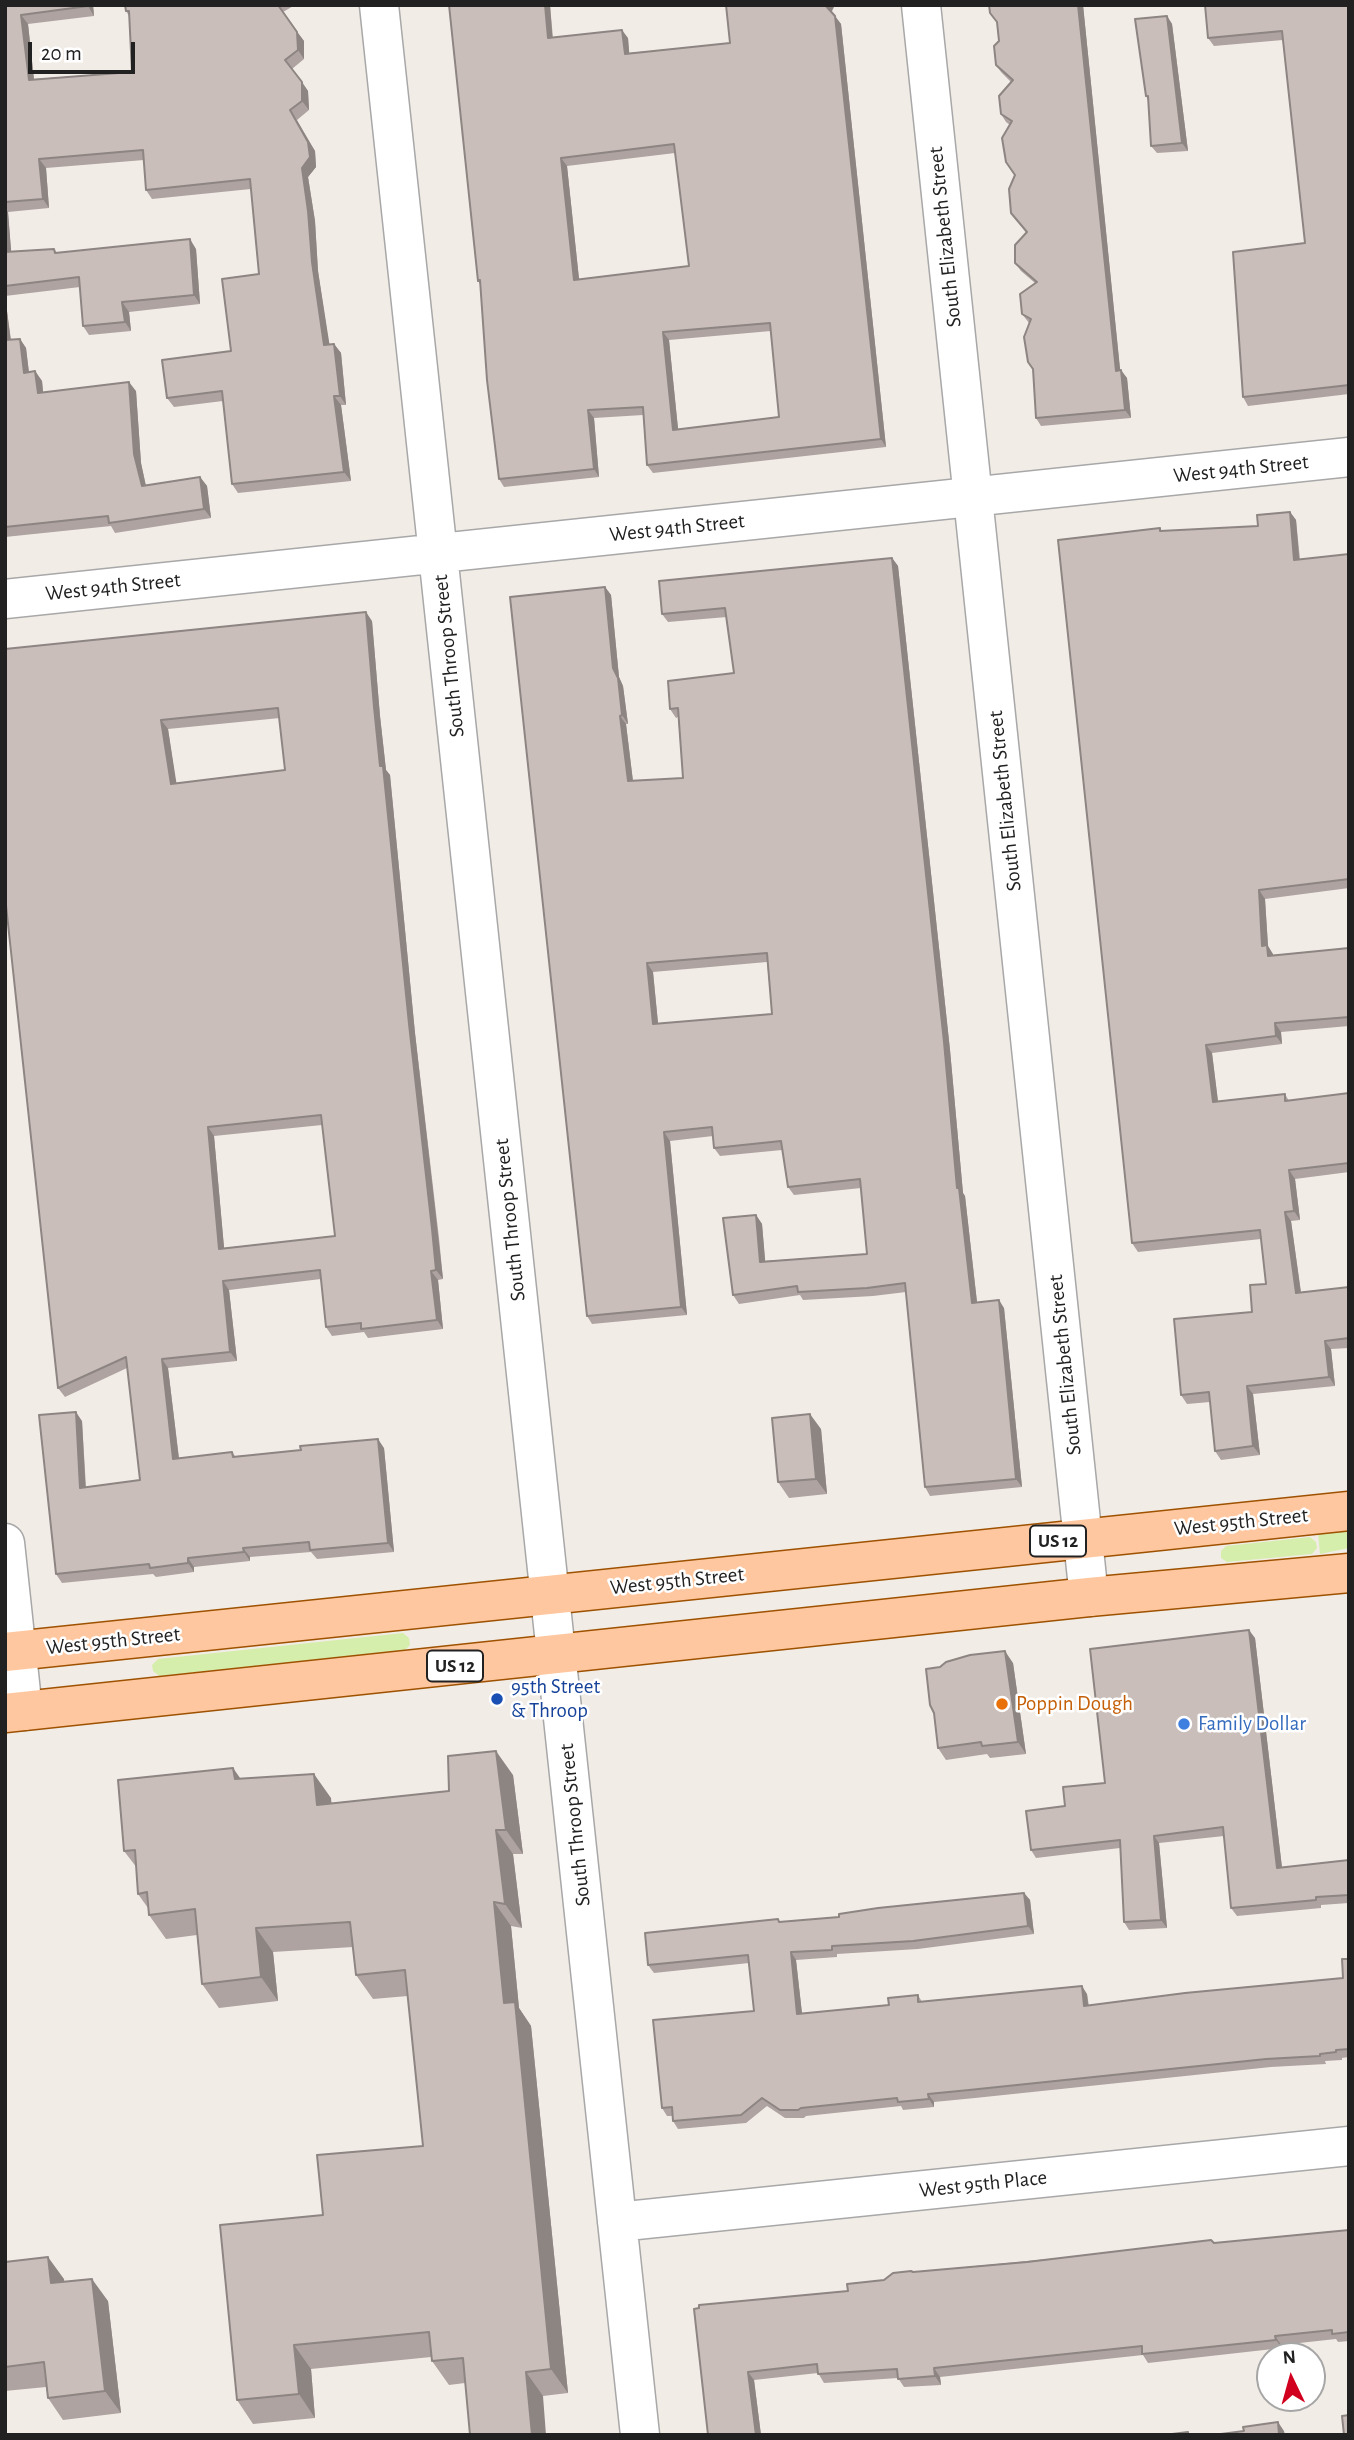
<!DOCTYPE html>
<style>
body{margin:0}
#map{position:relative;width:1354px;height:2440px;overflow:hidden;background:#f2ece7;font-family:"Alegreya Sans",sans-serif}
canvas{display:block}
.frame{position:absolute;inset:0;border:7px solid #212121;pointer-events:none}
.north{position:absolute;left:1256px;top:2342px;width:70px;height:70px;box-sizing:border-box;background:#fff;border:2px solid #a6a6a6;border-radius:50%;rotate:355deg;font-size:19px;font-weight:700;line-height:28px;text-align:center;color:#212121}
.north::after{content:'';display:block;margin:auto;width:24px;height:32px;background:#d2001f;clip-path:polygon(50% 0,100% 100%,50% 72%,0 100%)}
.scale{position:absolute;left:28px;top:42px;width:107px;height:32px;box-sizing:border-box;border:4px solid #212121;border-top:0;padding-left:9px;font-size:21px;line-height:24px;white-space:nowrap;color:#212121;-webkit-text-stroke:5px #fff;paint-order:stroke}
</style>
<div id="map">
<canvas width="1354" height="2440"></canvas>
<div class="frame"></div>
<div class="north">N</div>
<div class="scale">20 m</div>
</div>
<script>
const context = document.querySelector('canvas').getContext('2d');
context.lineJoin = 'round';
function fill(path, color) {
  context.fillStyle = color;
  context.fill(path, 'evenodd');
}
function trace(path, color, width, dash) {
  context.strokeStyle = color;
  context.lineWidth = width;
  context.lineCap = dash ? 'butt' : 'round';
  context.setLineDash(dash || []);
  context.stroke(path);
}
function label(font, color, halo, rows, align = 'center') {
  context.font = font + ' "Alegreya Sans",sans-serif';
  context.lineWidth = 5;
  context.setLineDash([]);
  context.textBaseline = 'middle';
  context.strokeStyle = halo;
  context.fillStyle = color;
  for (const [text, x, y, turn = 0] of rows) {
    context.save();
    context.translate(x, y);
    context.rotate((+turn || 0) * Math.PI / 180);
    context.textAlign = isNaN(turn) ? turn : align;
    if (halo) context.strokeText(text, 0, 0);
    context.fillText(text, 0, 0);
    context.restore();
  }
}
fill(new Path2D(`
 M1349,1530V1548L1320,1554L1318,1533Z
 M1310,1537L1316,1542L1317,1548L1312,1554L1227,1562L1221,1558V1551L1226,1546Z
 M403,1633L409,1638L410,1645L405,1650L159,1676L153,1671L152,1665L158,1659Z`), '#d6eeab');
const minor = new Path2D(`
 M379,5L640,2435
 M921,5L1089,1597
 M5,599L1349,457
 M5,1543L23,1711
 M617,2222L1349,2146`);
const major = new Path2D(`
 M5,1652L1349,1511
 M5,1713L1089,1597L1349,1573`);
trace(minor, '#a8a8a8', 41);
trace(major, '#9e5200', 41);
trace(minor, '#fff', 38);
trace(major, '#ffc79f', 38);
fill(new Path2D(`
 M5,5H93L94,16L28,24L34,79L132,72L129,16L126,11L125,5H295L283,12L304,41V59L292,69L308,91L309,110L297,120L315,151L316,167L308,177L315,221L318,271L329,345L334,344L341,353L346,405H341L351,481L238,493L232,484L223,401L174,407L167,398L231,351L259,274L251,189L152,199L146,190L144,160L46,168L49,208L8,212L11,252L54,249L57,253L196,249L200,304L129,312L131,331L89,335L83,326L80,287L5,296Z
 M449,5H550L553,38H628L629,53L730,43L831,12L841,24L886,447L653,473L647,465L643,415L594,418L599,477L504,487L499,479L480,284L478,281ZM675,153L689,266L579,279L567,166ZM771,331L779,417L678,429L669,340Z
 M1083,5L1120,370L1127,378L1131,418L1041,426L1036,418L1033,370L1028,362L1029,323L1022,314L1035,283L1021,271L1015,263L1026,232L1011,213L1015,175L1010,125L1006,122L1001,114L1011,82L1001,72L996,65L999,41L997,23Z
 M1349,5V394L1248,406L1243,397L1305,243L1283,40L1214,46L1208,38Z
 M1167,16L1172,24L1188,151L1157,153L1151,146L1148,100L1146,96Z
 M5,296L11,340L20,339L26,348L29,372L35,371L42,381L43,392L136,391L141,463L146,486L200,477L207,486L211,518L115,533L111,526L5,537Z
 M1290,512L1296,520L1300,559L1349,554V888L1265,899L1268,946L1273,955L1349,948V1026L1281,1032L1282,1044L1212,1053L1218,1101L1285,1094L1289,1101L1349,1093V1172L1295,1179L1300,1220L1291,1221L1301,1292L1349,1287V1348L1331,1349L1335,1386L1253,1394L1260,1455L1221,1460L1215,1451L1210,1402L1187,1404L1181,1395L1252,1312L1266,1284L1261,1239L1138,1252L1132,1243L1160,528L1162,531L1258,526Z
 M892,558L898,566L950,1050L963,1193L965,1196L977,1302L1004,1308L1022,1487L930,1496L925,1487L906,1292L873,1296L803,1300L800,1295L739,1304L733,1295L756,1215L762,1224L765,1261L867,1254L861,1188L794,1195L788,1187L782,1150L720,1156L714,1148L713,1136L670,1141L687,1315L592,1324L587,1316L605,587L611,595L619,677L623,686L628,724H626L633,781L683,778L678,717L676,718L670,709L734,673L727,617L668,622L662,614ZM767,962L772,1014L658,1024L653,972Z
 M372,621L380,716L386,770L390,775L415,1033L439,1238L443,1279L438,1280L443,1329L368,1338L364,1332L332,1336L326,1327L321,1279L229,1290L237,1361L168,1368L179,1458L232,1452L235,1456L384,1448L394,1552L317,1559L311,1552L250,1557V1561L194,1567V1572L156,1577L153,1574L62,1583L56,1574L82,1421L86,1487L140,1480L127,1368L65,1397L58,1388L5,649ZM280,718L285,770L176,784L168,729ZM322,1125L335,1236L224,1248L214,1136Z
 M821,1429L827,1494L789,1498L778,1482Z
 M1255,1638L1282,1868L1349,1860V1903L1321,1905V1908L1237,1916L1231,1908L1224,1836L1159,1843L1167,1928L1129,1930L1124,1922L1120,1848L1036,1858L1031,1850L1065,1806L1105,1783Z
 M1013,1663L1026,1754L990,1758L987,1754L946,1760L938,1748L940,1667Z
 M513,1775L523,1854H513L522,1928L511,1926L519,2008L531,2026L568,2393L543,2396L465,2383L449,2385L432,2361L431,2357L311,2369L315,2418L253,2424L237,2400L323,2215L423,2146L408,1996L373,1999L356,1975L353,1947L273,1952L278,2001L219,2008L202,1984L197,1935L166,1939L149,1915L148,1908L138,1894L137,1868L124,1851L241,1779L331,1798V1803L449,1791Z
 M1024,1893L1030,1900L1034,1934L918,1949L837,1954V1957L796,1960L802,2014L889,2005L918,1995L922,2002L1087,1994L1089,2006L1343,1978L1349,1959V2057L1342,2058V2060L1325,2061L1326,2064L1271,2067L975,2098L934,2102V2107L903,2110L901,2106L806,2116L804,2118H785L767,2106L746,2123L678,2129L673,2121L672,2116H667L662,2108L754,2011L749,1963L654,1973L648,1965L780,1922L839,1917Z
 M1349,2230V2341L1338,2342L1336,2339L1281,2345L1282,2348L1148,2363L1143,2355L940,2377L941,2385L904,2387L898,2378L824,2383L818,2373L754,2380L761,2435H708L694,2309L848,2291L913,2272Z
 M5,2262L64,2279V2282L108,2301L121,2413L63,2420L48,2398L46,2387L5,2391Z`), '#aea3a0');
fill(new Path2D(`
 M87,5H93L94,16L88,6Z
 M545,5H550L553,46L548,38Z
 M825,5H835L831,13Z
 M1078,5H1083L1121,378L1116,371Z
 M21,15L28,24L35,89L29,80Z
 M835,16L841,24L886,447L881,439Z
 M1167,16L1172,24L1188,151L1182,143Z
 M622,30L628,38L630,62L625,54Z
 M297,32L304,41V59L298,50Z
 M302,82L308,91L309,110L302,101Z
 M290,110L315,151L316,167L308,177L315,221L318,271L331,354L324,345Z
 M561,158L567,166L580,288L574,280Z
 M39,159L46,168L49,208L43,199Z
 M5,208L8,212L12,261L5,252Z
 M190,239L196,249L200,304L194,295Z
 M5,296L12,350L5,340Z
 M122,302L129,312L131,331L125,322Z
 M663,332L669,340L679,438L673,430Z
 M20,339L26,348L30,382L24,373Z
 M334,344L341,353L346,405L340,396Z
 M1121,370L1127,378L1131,418L1125,410Z
 M35,371L42,381L44,402L38,393Z
 M129,382L136,391L141,463L148,496L142,486L134,454Z
 M334,396L341,405L351,481L344,472Z
 M588,410L594,418L599,477L594,469Z
 M200,477L207,486L211,518L204,509Z
 M1290,512L1296,520L1300,569L1294,560Z
 M892,558L898,566L950,1050L963,1193L965,1196L978,1311L972,1303L957,1188Z
 M605,587L611,595L619,677L623,686L628,724L622,715L613,668Z
 M366,612L372,621L380,716L386,770L390,775L415,1033L443,1279L436,1270L374,707Z
 M620,716L626,724L634,790L628,781Z
 M161,720L168,729L178,793L171,784Z
 M1259,890L1265,899L1268,946L1273,954L1274,965L1262,946Z
 M647,963L653,972L659,1033L653,1024Z
 M1275,1023L1281,1032L1282,1044L1276,1036Z
 M1206,1045L1212,1053L1219,1110L1213,1102Z
 M208,1127L214,1136L225,1258L219,1249Z
 M664,1132L670,1141L687,1315L681,1307Z
 M1289,1170L1295,1179L1300,1220L1294,1211Z
 M1285,1212L1291,1221L1302,1301L1296,1293Z
 M756,1215L762,1224L766,1270L760,1262Z
 M431,1271L438,1280L443,1329L437,1320Z
 M223,1281L229,1290L237,1361L230,1352Z
 M999,1300L1004,1308L1022,1487L1016,1479Z
 M1325,1341L1331,1349L1335,1386L1329,1377Z
 M162,1359L168,1368L180,1468L173,1459Z
 M1247,1386L1253,1394L1260,1455L1253,1446Z
 M76,1412L82,1421L86,1497L80,1488Z
 M810,1414L821,1429L827,1494L816,1479Z
 M378,1439L384,1448L394,1552L388,1543Z
 M243,1548L250,1557V1561L244,1552Z
 M188,1558L194,1567V1572L188,1563Z
 M1249,1630L1255,1638L1283,1876L1277,1868Z
 M1005,1651L1013,1663L1026,1754L1018,1742Z
 M496,1751L513,1775L523,1854L506,1830Z
 M233,1768L250,1792L235,1779Z
 M314,1774L331,1798L334,1829L317,1805Z
 M496,1830L513,1854L522,1928L505,1904Z
 M1154,1836L1159,1843L1167,1928L1161,1920Z
 M1024,1893L1030,1900L1034,1934L1028,1926Z
 M494,1902L511,1926L519,2008L531,2026L568,2393L551,2369L504,2003Z
 M256,1928L273,1952L278,2001L261,1977Z
 M791,1952L796,1960L803,2022L797,2014Z
 M1082,1986L1087,1994L1089,2014L1084,2006Z
 M928,2094L934,2102V2107L929,2099Z
 M48,2257L64,2279L67,2306L51,2283Z
 M92,2279L108,2301L121,2413L105,2391Z
 M1275,2336L1281,2345L1282,2348L1276,2340Z
 M294,2345L311,2369L315,2418L299,2394Z
 M934,2368L940,2377L941,2385L935,2376Z
 M526,2372L543,2396L546,2435H532Z
 M748,2372L754,2380L761,2435H756Z
 M1278,2422L1284,2431L1285,2435H1279Z`), '#8d8582');
const building = new Path2D(`
 M5,5H87L88,6L21,15L29,80L132,72L129,11H126L125,5H278L297,32L298,50L285,60L302,82V101L290,110L308,142L310,157L302,168L308,211L312,262L324,345L334,344L340,396H334L344,472L232,484L222,391L167,398L162,360L231,351L222,279L259,274L250,179L146,190L143,150L39,159L43,199L5,202Z
 M449,5H545L548,38L622,30L625,54L730,43L726,5H825L835,16L881,439L647,465L643,407L588,410L594,469L499,479L487,380L480,280L478,281ZM674,144L689,266L574,280L561,158ZM770,323L779,417L673,430L663,332Z
 M989,5H1078L1116,371L1121,370L1125,410L1036,418L1033,369L1028,362L1024,337L1031,319L1022,314L1020,294L1037,282L1015,263V245L1027,232L1011,213L1009,189L1015,175L1006,162L1002,138L1012,121L1001,114L999,96L1013,80L996,65L994,46L999,41L997,22L990,13Z
 M1205,5H1349V385L1243,397L1233,252L1305,243L1282,31L1208,38Z
 M1167,16L1182,143L1151,146L1148,96H1146L1135,19Z
 M190,239L194,295L122,302L125,322L83,326L79,277L5,286V249V252L54,249L55,253Z
 M20,339L24,373L35,371L38,393L129,382L134,454L142,486L200,477L204,509L109,523L108,516L5,527V340Z
 M1290,512L1294,560L1349,554V879L1259,890L1262,946L1267,945L1268,956L1349,948V1017L1275,1023L1276,1036L1206,1045L1213,1102L1285,1094V1101L1349,1093V1163L1289,1170L1294,1211L1285,1212L1296,1293L1349,1287V1338L1325,1341L1329,1377L1247,1386L1253,1446L1215,1451L1209,1392L1181,1395L1174,1319L1252,1312L1250,1285L1266,1284L1260,1230L1132,1243L1058,540L1160,528V531L1258,526L1257,515Z
 M892,558L944,1042L957,1188H959L972,1303L999,1300L1016,1479L925,1487L905,1283L867,1288L798,1292L797,1286L733,1295L723,1218L756,1215L760,1262L867,1254L860,1179L788,1187L781,1141L714,1148L712,1127L664,1132L681,1307L587,1316L510,597L605,587L613,668L618,678L622,715L620,716L628,781L683,778L678,708L670,709L668,681L734,673L725,608L662,614L659,581ZM767,953L772,1014L653,1024L647,963Z
 M366,612L374,707L380,766H383L409,1024L432,1229L436,1270L431,1271L437,1320L361,1329V1323L326,1327L320,1270L223,1281L230,1352L162,1359L173,1459L232,1452L233,1457L301,1450L300,1446L378,1439L388,1543L310,1550L309,1542L243,1548L244,1552L188,1558V1563L150,1568L149,1564L56,1574L39,1415L76,1412L80,1488L140,1480L126,1357L58,1388L5,896V649ZM278,708L285,770L171,784L161,720ZM321,1115L335,1236L219,1249L208,1127Z
 M810,1414L816,1479L778,1482L772,1418Z
 M1249,1630L1277,1868L1349,1860V1895L1316,1897V1900L1231,1908L1223,1827L1154,1836L1161,1920L1124,1922L1120,1840L1031,1850L1026,1811L1065,1806L1063,1787L1105,1783L1090,1649Z
 M1005,1651L1018,1742L982,1746L981,1742L938,1748L934,1713L930,1705L926,1669L940,1667L946,1662L970,1655Z
 M496,1751L506,1830H496L505,1904L494,1902L504,2003L515,2002L551,2369L526,2372L532,2435H470L463,2358L432,2361L429,2332L294,2345L299,2394L237,2400L220,2225L323,2215L317,2155L423,2146L405,1970L356,1975L350,1922L256,1928L261,1977L202,1984L195,1909L149,1915L147,1892L138,1894L135,1850L124,1851L118,1780L233,1768L235,1779L314,1774L317,1805L449,1791L448,1756Z
 M1024,1893L1028,1926L913,1941L832,1946V1950L791,1952L797,2014L889,2005L888,1998L918,1995V2002L1082,1986L1084,2006L1185,1993L1343,1978L1342,1959H1349V2049L1336,2050V2052L1320,2054V2056L1266,2059L969,2090L928,2094L929,2099L898,2102L897,2098L801,2108L798,2110H780L762,2098L741,2115L673,2121L672,2107L662,2108L653,2020L754,2011L748,1955L648,1965L645,1933L778,1919L779,1922L839,1917V1914L878,1908Z
 M1349,2230V2332L1332,2334V2330L1275,2336L1276,2340L1142,2354V2346L934,2368L935,2376L898,2379L897,2369L818,2374L817,2364L748,2372L756,2435H708L694,2309L699,2308V2305L848,2291L847,2284L884,2280L893,2273L911,2271L913,2272L1027,2262L1211,2240L1214,2243Z
 M48,2257L51,2283L92,2279L105,2391L48,2398L44,2362L5,2367V2262Z
 M1349,2415V2435H1344L1342,2416Z
 M1278,2422L1279,2435H1213L1244,2431L1243,2427Z
 M1188,2432V2435H1164Z`);
fill(building, '#cabeba');
trace(building, '#8d8582', 2);
for (const [x, y, r, color] of [
 [497,1699,7,"#1a4fb4"],
 [1002,1704,7,"#e8710a"],
 [1184,1724,7,"#3f7fe0"]
]) {
  const dot = new Path2D();
  dot.arc(x, y, r, 0, 2 * Math.PI);
  context.fillStyle = color;
  context.fill(dot);
  trace(dot, '#fff', 2.5);
}
for (const [x, y, w] of [
 [1058,1541,56],
 [455,1666,56]
]) {
  const box = new Path2D();
  box.roundRect(x - w / 2, y - 15.5, w, 31, 5);
  context.fillStyle = '#fff';
  context.fill(box);
  trace(box, '#212121', 2);
}
label('bold 19px', '#212121', null, [
 ["US 12",1058,1541],
 ["US 12",455,1666]
]);
label('21px', '#212121', '#fff', [
 ["South Elizabeth Street",945,237,-96],
 ["West 94th Street",1241,469,-6],
 ["West 94th Street",677,528,-6],
 ["West 94th Street",113,587,-6],
 ["South Throop Street",449,656,-96],
 ["South Elizabeth Street",1005,801,-96],
 ["South Throop Street",510,1220,-96],
 ["South Elizabeth Street",1065,1365,-96],
 ["West 95th Street",1241,1522,-6],
 ["West 95th Street",677,1581,-6],
 ["West 95th Street",113,1641,-6],
 ["South Throop Street",575,1825,-96],
 ["West 95th Place",983,2184,-6]
]);
label('21px', '#164399', '#fff', [
 ["95th Street",511,1687],
 ["& Throop",511,1711]
], 'left');
label('21px', '#c56008', '#fff', [
 ["Poppin Dough",1016,1704]
], 'left');
label('21px', '#366cbe', '#fff', [
 ["Family Dollar",1198,1724]
], 'left');
</script>
